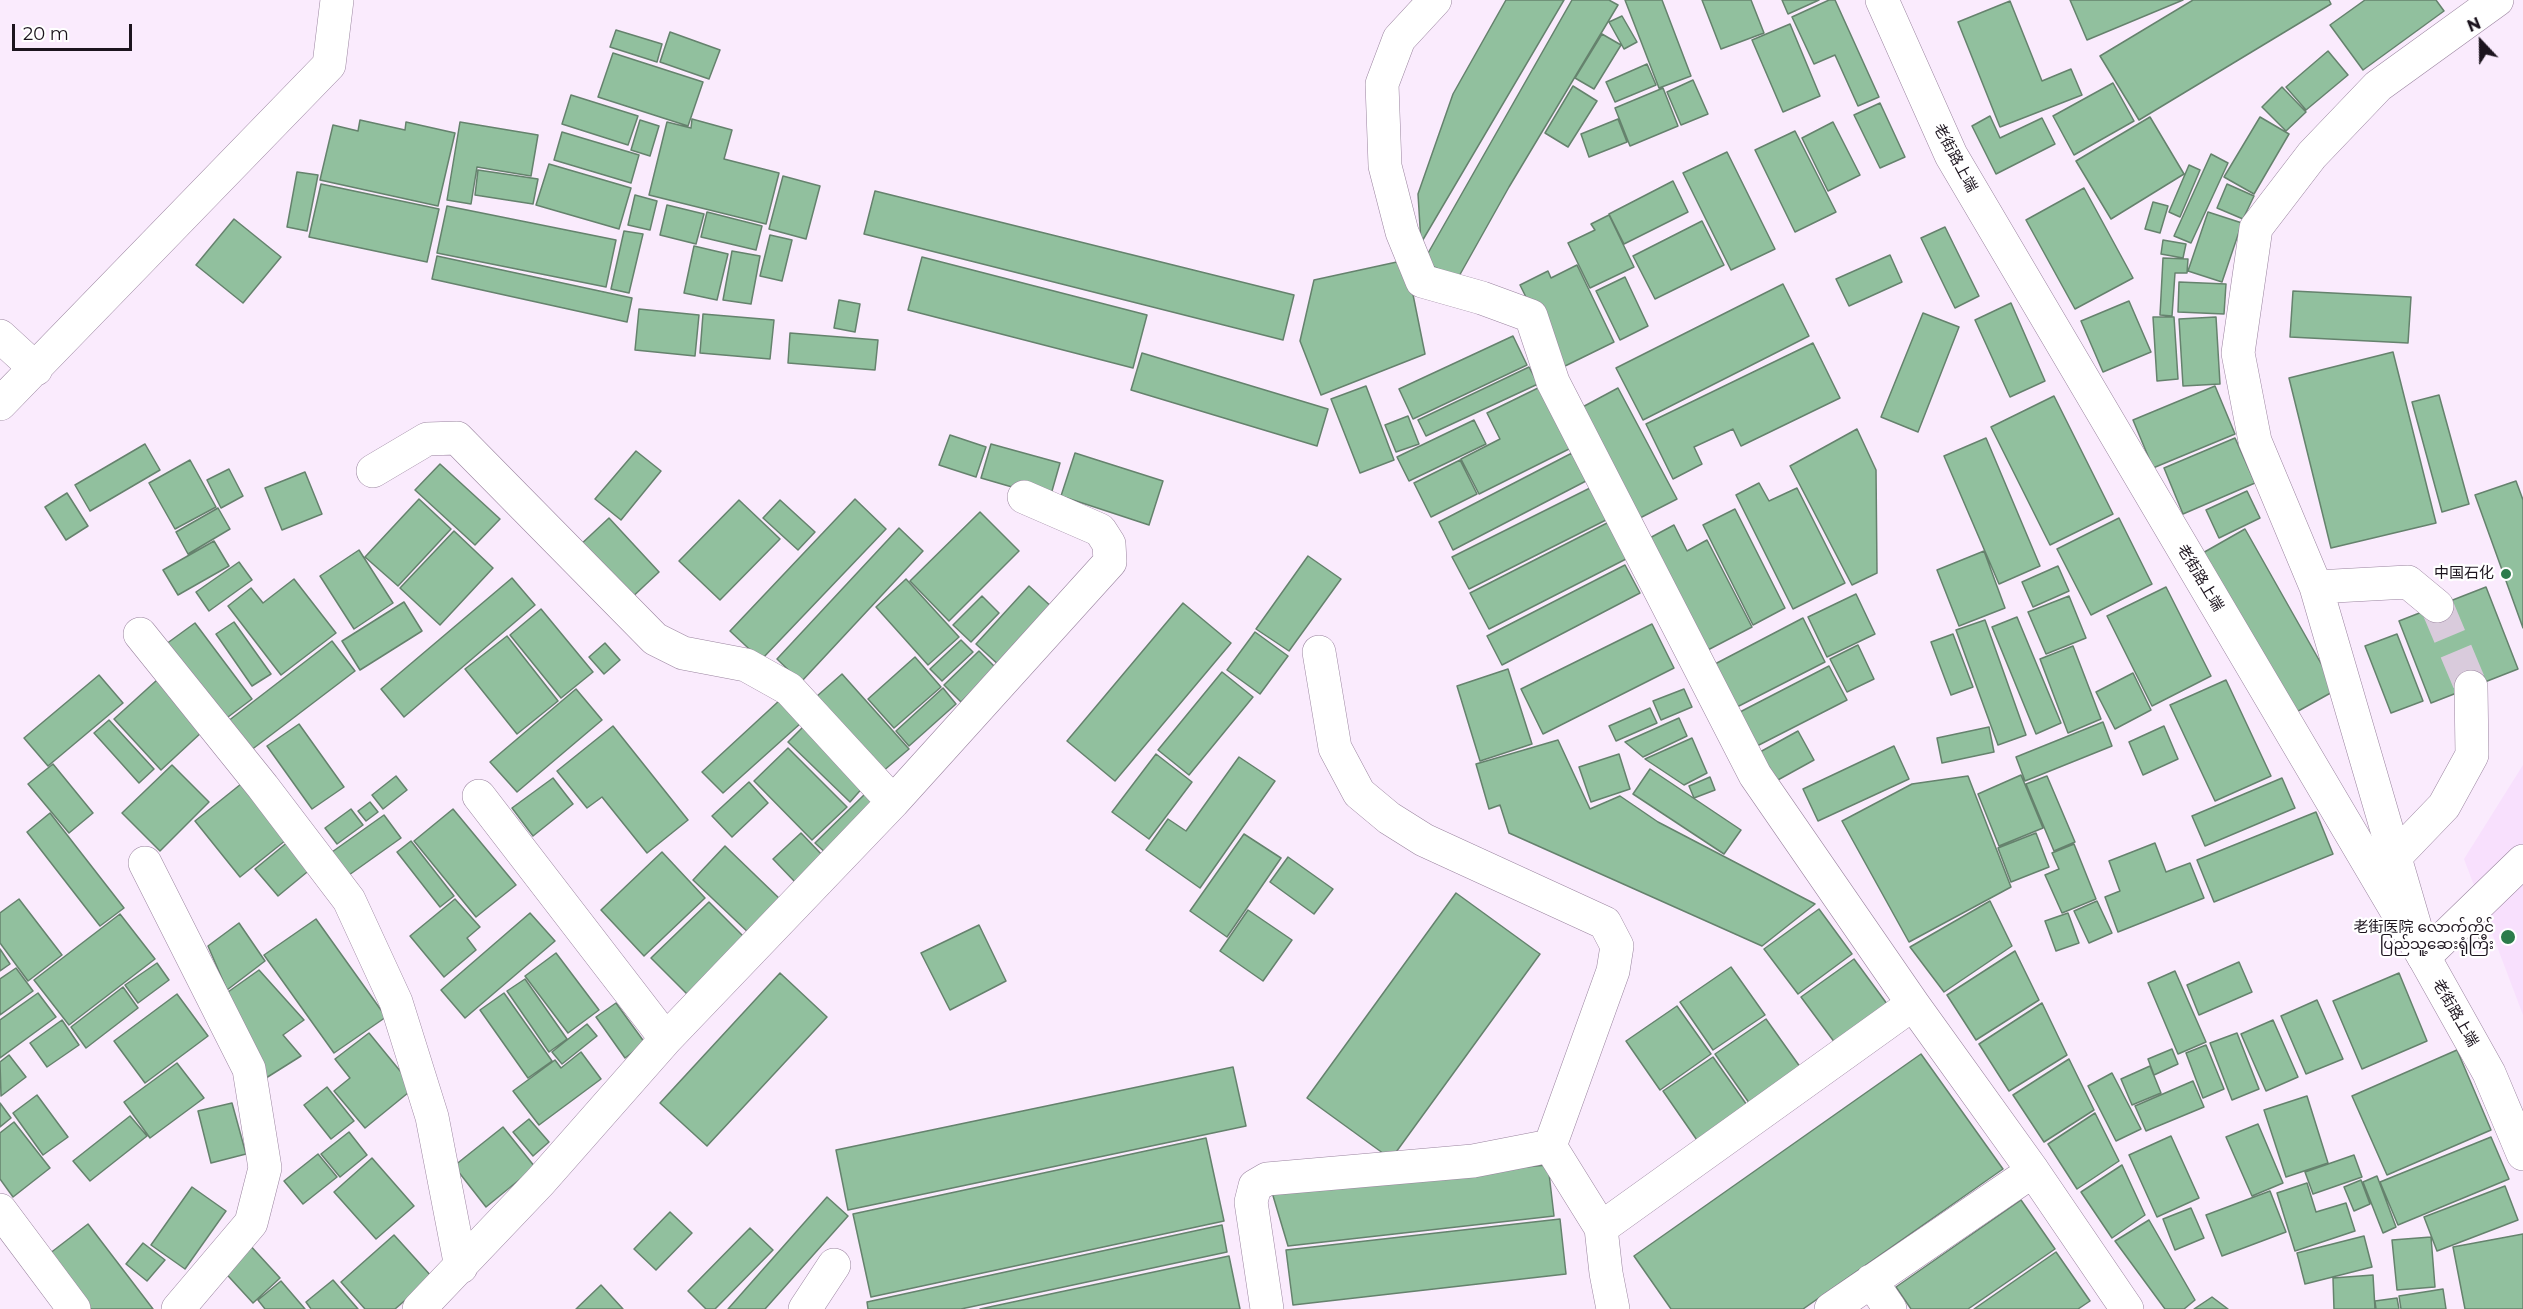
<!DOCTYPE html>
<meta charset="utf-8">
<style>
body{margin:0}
#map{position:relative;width:2523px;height:1309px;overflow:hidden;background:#faebfd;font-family:Montserrat,sans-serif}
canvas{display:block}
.north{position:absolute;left:2451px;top:12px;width:60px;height:60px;-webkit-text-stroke:4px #fff;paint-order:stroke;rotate:338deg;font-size:16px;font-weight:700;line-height:24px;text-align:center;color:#1c141e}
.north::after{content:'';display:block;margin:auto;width:21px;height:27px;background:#1c141e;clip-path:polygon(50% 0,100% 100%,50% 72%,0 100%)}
.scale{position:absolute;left:12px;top:24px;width:120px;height:27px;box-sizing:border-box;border:3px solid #1c141e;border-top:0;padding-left:8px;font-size:18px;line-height:21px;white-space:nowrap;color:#1c141e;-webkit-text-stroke:4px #fff;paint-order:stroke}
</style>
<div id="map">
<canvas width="2523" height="1309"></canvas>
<div class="north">N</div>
<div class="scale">20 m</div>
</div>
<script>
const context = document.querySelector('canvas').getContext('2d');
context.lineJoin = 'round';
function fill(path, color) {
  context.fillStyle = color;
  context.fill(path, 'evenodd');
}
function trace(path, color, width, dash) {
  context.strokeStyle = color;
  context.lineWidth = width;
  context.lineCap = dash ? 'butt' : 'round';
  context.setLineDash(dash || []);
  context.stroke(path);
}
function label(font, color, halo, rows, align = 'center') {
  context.font = font + ' Montserrat,"Noto Sans SC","Noto Sans Myanmar",sans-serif';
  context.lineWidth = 4.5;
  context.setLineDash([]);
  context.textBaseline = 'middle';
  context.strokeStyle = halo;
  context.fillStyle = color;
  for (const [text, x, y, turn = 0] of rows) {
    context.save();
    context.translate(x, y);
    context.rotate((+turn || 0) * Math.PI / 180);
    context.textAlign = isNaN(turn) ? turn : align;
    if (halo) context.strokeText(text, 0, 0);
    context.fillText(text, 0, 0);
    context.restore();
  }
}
fill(new Path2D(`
 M2523,765V1015L2464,859Z`), '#f8e0fd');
const building = new Path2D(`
 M1506,0H1564L1421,243L1418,194L1453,94Z
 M1572,0H1609L1618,5L1509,187L1458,278L1423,262Z
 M1625,0H1662L1691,76L1659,88Z
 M1702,0H1751L1764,33L1721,49Z
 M1782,0H1819L1788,14Z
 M1829,0H1835L1879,97L1858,106L1835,55L1814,64L1792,17Z
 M2070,0H2183L2087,40Z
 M2193,0H2329L2331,4L2139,120L2100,56Z
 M2365,0H2436L2444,11L2363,70L2330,25Z
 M2010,1L2042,81L2071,69L2082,95L2000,127L1958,22Z
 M1622,16L1637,42L1624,49L1609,22Z
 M1790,24L1820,96L1783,112L1752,40Z
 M616,30L662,44L657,62L610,47Z
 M670,32L720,50L709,79L660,62Z
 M1602,34L1621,45L1594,89L1575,78Z
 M2328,51L2348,75L2306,110L2286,87Z
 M613,53L703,82L688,126L598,97Z
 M1647,64L1656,85L1615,102L1606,82Z
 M1693,80L1708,114L1681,125L1667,92Z
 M2113,83L2134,121L2074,155L2053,116Z
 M1573,86L1597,101L1568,147L1545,133Z
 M2282,87L2306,112L2286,131L2262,107Z
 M1663,88L1678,126L1630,146L1615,108Z
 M571,95L638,116L628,145L562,124Z
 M1880,103L1905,157L1880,168L1854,115Z
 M1990,116L2000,138L2042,118L2055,144L1996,174L1972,126Z
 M2150,117L2184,174L2111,219L2076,161Z
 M2260,117L2289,134L2254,194L2224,177Z
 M692,119L732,130L724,159L779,173L766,224L649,195L667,122L691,128Z
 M1618,119L1627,142L1589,157L1581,134Z
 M360,120L405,130L406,122L455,133L438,206L320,180L333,125L358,131Z
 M640,120L659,126L650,156L631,150Z
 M460,122L538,135L531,176L477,167L471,204L447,200Z
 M1833,122L1860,175L1828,191L1802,138Z
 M1795,131L1836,212L1795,232L1755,150Z
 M562,132L639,155L631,183L554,160Z
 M1727,152L1775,249L1731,270L1683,173Z
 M2211,154L2228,163L2191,243L2174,236Z
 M549,164L631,188L619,229L536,205Z
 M2189,165L2200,170L2180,217L2169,212Z
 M478,170L538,179L533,204L475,195Z
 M297,172L318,175L307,231L287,227Z
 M783,176L820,186L806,239L769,229Z
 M1673,181L1688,212L1624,244L1609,214Z
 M321,184L439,209L427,262L309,237Z
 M2227,184L2254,196L2243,219L2217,208Z
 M2084,188L2133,278L2075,309L2026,220Z
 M875,191L1294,295L1283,340L864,234Z
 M635,195L657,201L650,230L628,225Z
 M2153,202L2168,206L2160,233L2145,229Z
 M667,205L704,214L696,244L660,235Z
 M447,206L616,240L606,287L437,253Z
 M707,212L762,226L756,250L701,237Z
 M2208,212L2242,223L2222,282L2188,271Z
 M1609,215L1634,267L1590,288L1568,243L1595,230L1591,224Z
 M234,219L281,257L243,303L196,265Z
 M1702,221L1724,265L1655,299L1633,256Z
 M1945,227L1979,296L1955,308L1921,238Z
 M624,231L643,234L629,293L611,289Z
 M770,235L792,240L782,281L760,276Z
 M2163,240L2186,244L2183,258L2161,254Z
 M694,246L728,254L717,300L684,293Z
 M732,251L760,256L751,304L723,300Z
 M1890,255L1902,282L1849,306L1836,279Z
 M437,256L632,298L627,322L432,279Z
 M922,257L1147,315L1133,368L908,310Z
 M2163,258L2188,259L2187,273H2175L2172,316L2160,315Z
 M1406,260L1425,354L1321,395L1300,341L1314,280Z
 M1577,265L1614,342L1561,368L1520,285L1548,271L1551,278Z
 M1625,277L1648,326L1620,340L1596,291Z
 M2179,282L2226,284L2224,314L2178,312Z
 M1783,284L1809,336L1643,420L1616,368Z
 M2293,291L2411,297L2408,343L2290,337Z
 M839,300L860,304L855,332L834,328Z
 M2129,301L2151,352L2103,372L2081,321Z
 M2011,303L2045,381L2010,397L1975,320Z
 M639,309L699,315L695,356L635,350Z
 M1923,313L1959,327L1918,432L1881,417Z
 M703,314L774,320L770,359L700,353Z
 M2153,317H2174L2178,379L2157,381Z
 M2216,317L2220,384L2183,386L2179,319Z
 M790,333L878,340L875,370L788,363Z
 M1513,336L1527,365L1413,419L1399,389Z
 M1813,343L1840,398L1741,446L1733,429L1694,447L1702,464L1673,479L1646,424Z
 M2393,352L2436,523L2331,548L2289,378Z
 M1142,353L1328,409L1317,446L1131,390Z
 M1529,367L1538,384L1426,436L1418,420Z
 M1366,386L1394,460L1360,473L1331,399Z
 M2215,386L2235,434L2153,468L2133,420Z
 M1540,387L1571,448L1479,494L1461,459L1500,439L1487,413Z
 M1618,388L1677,499L1636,520L1577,410Z
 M2439,395L2469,504L2442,512L2412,402Z
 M2054,396L2113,514L2050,545L1991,427Z
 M1408,416L1419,444L1396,452L1385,425Z
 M1474,420L1486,444L1409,481L1397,457Z
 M1857,429L1876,470L1877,573L1852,585L1790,466Z
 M950,435L986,447L976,477L939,465Z
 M1986,438L2040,566L1999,584L1944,456Z
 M2235,438L2255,483L2183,514L2164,468Z
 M145,444L160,470L90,511L75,485Z
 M991,444L1060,463L1050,498L981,478Z
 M636,451L661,471L621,520L595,499Z
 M1075,453L1163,481L1149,525L1061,496Z
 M1572,453L1586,481L1453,550L1439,522Z
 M190,460L216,507L175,529L149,483Z
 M1460,460L1477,494L1431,517L1414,483Z
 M440,464L500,519L475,545L415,490Z
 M229,469L243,496L221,508L207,480Z
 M305,472L322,514L282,530L265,488Z
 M2516,481L2523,500V628L2475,495Z
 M1759,483L1769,501L1797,488L1845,583L1793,609L1736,495Z
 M1592,487L1608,519L1469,589L1452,557Z
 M2247,491L2260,518L2219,538L2206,510Z
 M67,493L88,526L66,540L45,507Z
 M419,499L451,529L398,586L365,557Z
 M855,499L886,529L761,660L730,631Z
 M739,500L780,539L720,600L679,561Z
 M780,500L815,532L798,550L763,518Z
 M218,508L230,529L188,554L176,532Z
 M1735,509L1785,608L1753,625L1703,525Z
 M980,512L1019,551L949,621L910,581Z
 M609,518L659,572L627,602L577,548Z
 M2119,518L2152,584L2091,615L2057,549Z
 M1609,522L1628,558L1489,629L1470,593Z
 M1674,525L1687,551L1707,540L1752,627L1704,652L1646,540Z
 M899,528L923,551L801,682L777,659Z
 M2245,529L2336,690L2291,715L2201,554Z
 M454,531L493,568L440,625L400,588Z
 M214,541L229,566L178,595L163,570Z
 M359,550L393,603L354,629L320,576Z
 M1984,551L2005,608L1959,626L1937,570Z
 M1308,556L1341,579L1289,651L1256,629Z
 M239,562L252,580L209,611L196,592Z
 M1625,565L1640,593L1502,665L1487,636Z
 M2058,566L2069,591L2033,607L2022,582Z
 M512,578L535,605L404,717L381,689Z
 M294,579L336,633L281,675L228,606L251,588L263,603Z
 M906,579L959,637L928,665L876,607Z
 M1029,586L1055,610L1001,667L976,644Z
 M2166,587L2211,676L2152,706L2107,616Z
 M2486,587L2518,669L2431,703L2399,621Z
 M1856,594L1875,634L1827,657L1808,617Z
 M982,596L999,613L971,642L953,625Z
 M2069,596L2086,638L2046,654L2028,612Z
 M404,602L422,631L360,670L342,641Z
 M1183,603L1231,643L1115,781L1067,741Z
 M541,609L593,672L561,698L510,635Z
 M2017,617L2061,723L2036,734L1992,627Z
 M1803,618L1825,662L1737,707L1715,664Z
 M1985,620L2026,735L1998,745L1956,630Z
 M234,622L271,674L252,686L216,634Z
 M195,623L252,699L220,723L162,647Z
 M1652,624L1674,668L1543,734L1521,689Z
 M1255,632L1288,656L1260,694L1227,670Z
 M1953,634L1973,687L1951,695L1931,642Z
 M2397,634L2423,701L2391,713L2365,646Z
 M507,636L558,701L517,734L465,669Z
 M961,640L973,652L942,681L930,669Z
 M332,641L355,671L246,754L223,725Z
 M605,643L620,660L604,674L589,657Z
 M1858,645L1874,679L1847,692L1830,659Z
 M2073,646L2101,719L2068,733L2040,659Z
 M979,651L996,668L961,702L944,685Z
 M915,657L941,687L894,728L868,699Z
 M1829,666L1847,700L1755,747L1738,713Z
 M1508,669L1532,744L1480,761L1457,686Z
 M1222,672L1253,697L1189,775L1158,750Z
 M2133,673L2151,710L2115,729L2096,692Z
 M842,674L909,749L882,772L816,697Z
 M99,675L123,703L48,766L24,738Z
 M157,680L203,731L161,770L114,719Z
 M2226,680L2271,776L2215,801L2170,705Z
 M943,688L956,704L909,746L896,731Z
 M576,689L602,720L517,792L490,762Z
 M1684,689L1692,707L1661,720L1653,701Z
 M780,700L801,723L723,793L702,772Z
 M1650,708L1657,723L1616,741L1609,726Z
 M1679,718L1687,736L1643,757L1625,742Z
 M109,720L154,769L139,783L94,733Z
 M2103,722L2112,746L2025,781L2016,757Z
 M299,724L344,787L312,809L267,746Z
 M613,726L688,820L647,853L602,797L587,808L557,771Z
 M804,726L865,785L850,802L788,742Z
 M2164,726L2178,759L2143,775L2129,742Z
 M1989,727L1994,752L1942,763L1937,738Z
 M1798,731L1814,760L1776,781L1760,752Z
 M1692,738L1707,773L1684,785L1645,759Z
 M1558,740L1590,809L1620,796L1658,822L1815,904L1762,946L1509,833L1500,805L1489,809L1476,764Z
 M1894,746L1909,779L1818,821L1803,789Z
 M788,748L847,807L812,840L754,781Z
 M1156,754L1192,782L1149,839L1112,812Z
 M1619,754L1630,789L1591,802L1579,767Z
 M1239,757L1275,781L1200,888L1146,850L1168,819L1186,831Z
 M53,764L93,813L69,833L28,784Z
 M172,765L209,802L160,851L122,813Z
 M1650,769L1741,830L1724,854L1633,794Z
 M2021,775L2043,828L1999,846L1978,794Z
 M396,776L407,790L383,809L372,795Z
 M1968,776L2011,887L1909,942L1842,821L1912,784Z
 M2047,776L2075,842L2054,851L2026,784Z
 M1710,777L1715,790L1694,798L1689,786Z
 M553,778L573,804L533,836L512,808Z
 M2282,778L2295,808L2205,846L2192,816Z
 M749,782L768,803L732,837L712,816Z
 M241,784L286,840L240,877L195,821Z
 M868,791L881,805L829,856L815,843Z
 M370,802L378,812L366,821L358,811Z
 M351,809L363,825L337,844L325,828Z
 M453,809L516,885L476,917L414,841Z
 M2316,812L2333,854L2214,902L2197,860Z
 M50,813L124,908L100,926L27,832Z
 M384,815L401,838L349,875L332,852Z
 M801,833L824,857L796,883L773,859Z
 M2036,833L2049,867L2011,882L1998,848Z
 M1244,834L1281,858L1227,937L1190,911Z
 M289,841L312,868L278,896L255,869Z
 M411,841L454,896L440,907L397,852Z
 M2155,843L2166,872L2190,863L2204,898L2118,932L2105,897L2120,891L2109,861Z
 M2074,844L2096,899L2062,913L2045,875L2059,869L2052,853Z
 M725,846L783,902L751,935L693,880Z
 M662,852L705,898L644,956L601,910Z
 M1288,857L1333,889L1314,914L1270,882Z
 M1456,893L1540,954L1391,1159L1307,1098Z
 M19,899L62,955L28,981L0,943V913Z
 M455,899L480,927L467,938L476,950L444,977L410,936Z
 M1990,901L2012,946L1944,992L1910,947Z
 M2097,901L2112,933L2089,943L2074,911Z
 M709,902L746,939L689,996L651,958Z
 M1819,909L1852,954L1798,994L1764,949Z
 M1248,910L1292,940L1263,981L1220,951Z
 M530,913L555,941L465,1018L441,990Z
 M2068,913L2079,943L2056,951L2045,921Z
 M120,914L155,959L69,1025L34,980Z
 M316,919L386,1017L334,1053L264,955Z
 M239,923L265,961L227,990L208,946Z
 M979,925L1006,981L950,1010L921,953Z
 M0,949L10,964L0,971Z
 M2015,951L2039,1000L1976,1040L1947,995Z
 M556,953L599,1010L568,1033L525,976Z
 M1854,959L1890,1008L1838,1047L1801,997Z
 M2239,962L2252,992L2199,1015L2187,985Z
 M157,963L169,980L138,1003L125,985Z
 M1731,967L1765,1015L1713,1050L1680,1002Z
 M16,968L33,991L0,1015V979Z
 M259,970L304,1020L283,1035L301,1056L266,1078L228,992Z
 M2175,971L2206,1042L2178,1054L2148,983Z
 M780,973L827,1017L707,1146L660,1103Z
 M2399,973L2427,1041L2362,1069L2333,1001Z
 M525,979L567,1039L549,1052L507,991Z
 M123,987L138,1008L86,1048L71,1027Z
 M38,993L56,1017L0,1058V1020Z
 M504,993L552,1061L528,1078L480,1010Z
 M177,994L208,1036L145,1083L114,1041Z
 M2317,1000L2343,1059L2306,1074L2281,1016Z
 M616,1003L645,1043L625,1058L596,1017Z
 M2042,1003L2067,1055L2009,1091L1979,1044Z
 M1677,1006L1711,1054L1660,1090L1626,1041Z
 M1766,1019L1803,1071L1752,1107L1715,1054Z
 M62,1020L79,1045L47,1067L30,1043Z
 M2273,1020L2298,1077L2266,1091L2241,1034Z
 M587,1024L597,1036L562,1064L552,1052Z
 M369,1033L414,1088L365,1128L334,1091L350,1078L335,1059Z
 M2237,1033L2259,1089L2232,1100L2210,1043Z
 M2206,1045L2224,1089L2203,1098L2186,1053Z
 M2172,1049L2178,1064L2154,1075L2148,1059Z
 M2457,1050L2491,1130L2387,1175L2352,1096Z
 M581,1052L601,1079L539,1125L513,1091L555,1060L561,1068Z
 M1921,1054L2003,1169L1803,1309H1671L1634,1256Z
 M9,1055L26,1077L1,1096L0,1062Z
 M1713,1057L1749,1108L1699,1143L1663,1091Z
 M2069,1059L2094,1110L2044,1142L2013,1095Z
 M177,1063L204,1098L150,1138L124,1102Z
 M2150,1066L2161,1093L2132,1105L2121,1079Z
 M1233,1067L1246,1126L848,1210L836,1150Z
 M2112,1073L2141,1129L2116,1141L2088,1086Z
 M2193,1081L2204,1107L2146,1131L2135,1106Z
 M327,1087L354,1121L331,1139L304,1105Z
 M37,1095L68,1137L43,1155L13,1113Z
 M2307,1096L2328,1163L2286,1177L2264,1110Z
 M0,1103L11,1118L0,1127Z
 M232,1103L246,1154L211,1163L198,1111Z
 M2095,1113L2119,1161L2077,1189L2048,1144Z
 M130,1116L147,1136L90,1181L73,1161Z
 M529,1119L549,1142L533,1156L513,1132Z
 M14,1122L50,1168L13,1197L0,1179V1133Z
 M2258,1124L2283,1183L2252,1196L2226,1137Z
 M503,1127L535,1167L486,1207L454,1166Z
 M349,1132L367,1155L340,1177L321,1154Z
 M2171,1136L2199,1198L2157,1217L2129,1155Z
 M2491,1137L2509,1179L2398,1225L2380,1182Z
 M1206,1138L1224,1221L871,1297L853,1214Z
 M318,1154L337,1177L303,1204L284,1181Z
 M2354,1155L2362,1177L2313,1194L2305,1172Z
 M372,1158L414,1206L376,1239L334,1192Z
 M1548,1165L1554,1216L1288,1246L1271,1189Z
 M2122,1165L2145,1215L2112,1238L2081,1192Z
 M2377,1176L2396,1227L2383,1233L2363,1182Z
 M2361,1180L2370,1204L2354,1211L2344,1187Z
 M2307,1183L2316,1212L2346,1203L2355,1231L2295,1251L2277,1193Z
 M2505,1186L2518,1220L2437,1251L2424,1217Z
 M192,1187L226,1211L185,1269L151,1245Z
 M2270,1191L2286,1232L2222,1256L2206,1215Z
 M827,1197L848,1216L765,1309H728Z
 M2021,1200L2055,1249L1968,1309H1911L1896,1287Z
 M2191,1208L2204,1238L2175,1250L2163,1219Z
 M670,1212L692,1233L656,1270L634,1249Z
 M1560,1219L1566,1274L1293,1305L1286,1250Z
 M2149,1220L2195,1300L2184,1309H2165L2115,1241Z
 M88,1224L153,1309H91L49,1254Z
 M1222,1225L1227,1252L961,1309H868L867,1302Z
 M750,1228L773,1250L715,1309H706L688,1291Z
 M2523,1234V1309H2465L2453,1247Z
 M394,1235L432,1277L395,1309H365L341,1282Z
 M2364,1236L2372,1267L2305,1284L2297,1253Z
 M2431,1237L2435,1287L2397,1290L2392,1240Z
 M247,1242L280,1278L253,1303L219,1266Z
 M143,1243L165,1260L147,1281L126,1264Z
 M2056,1252L2090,1301L2078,1309H1974Z
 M1229,1256L1240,1309H980Z
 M2373,1275L2375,1309H2334L2333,1278Z
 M333,1280L358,1309H311L306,1302Z
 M281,1281L305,1309H265L258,1300Z
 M601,1285L623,1309H576Z
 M2443,1289L2446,1309H2401L2399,1296Z
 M2212,1297L2228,1309H2194Z
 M2397,1298L2399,1309H2376L2375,1301Z`);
fill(building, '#91c09e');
trace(building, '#65826d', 1.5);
trace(new Path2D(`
 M2437,606L2471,687`), '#d9cbdc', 33, [33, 16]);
const minor = new Path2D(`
 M1435,0L1399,39L1382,84L1385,166L1402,232L1422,281L1482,298L1531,316L1553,382L1755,775L1913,1004L2033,1171L2127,1309
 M2497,0L2378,86L2312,155L2256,228L2238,353L2255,441L2316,587L2424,957L2523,861
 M0,336L36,369
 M0,404L329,65L337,0
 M373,471L427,439L457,438L655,639L683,653L746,665L789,689L893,802
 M2316,587L2408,582L2437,606
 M140,634L263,787L349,900L396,1002L432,1117L461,1267
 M1319,652L1335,748L1359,793L1389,818L1424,840L1605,923L1617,946L1613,971L1550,1146
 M479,796L666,1039
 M2394,858L2444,806L2472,755L2471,687
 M145,863L249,1069L265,1168L251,1223L178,1309
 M1550,1146L1601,1228L1606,1273L1613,1309
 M1601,1228L1913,1004
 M1871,1281L1890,1309
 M419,1309L540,1182L666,1039L893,802L1110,562L1109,544L1100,530L1024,497
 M805,1309L834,1265
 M1267,1309L1251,1202L1255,1186L1267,1179L1473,1161L1550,1146
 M1831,1309L2033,1171`);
const major = new Path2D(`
 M1882,0L1951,155L2424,957L2489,1073L2523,1154
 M0,1210L74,1309`);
trace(minor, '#9a849f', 34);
trace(major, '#9a849f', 34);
trace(minor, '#fff', 33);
trace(major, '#fff', 33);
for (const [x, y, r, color] of [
 [2506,574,6,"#2c7b4b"],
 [2508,937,8,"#2c7b4b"]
]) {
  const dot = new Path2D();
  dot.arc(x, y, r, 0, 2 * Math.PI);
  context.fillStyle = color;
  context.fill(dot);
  trace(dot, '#fff', 2);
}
label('15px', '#1c141e', '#fff', [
 ["老街路上端",1955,158,62],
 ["老街路上端",2200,578,59],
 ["老街路上端",2455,1013,60]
]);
label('15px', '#1c141e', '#fff', [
 ["中国石化",2494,574],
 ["老街医院 လောက်ကိုင်",2494,928],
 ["ပြည်သူ့ဆေးရုံကြီး",2494,945]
], 'right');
</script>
